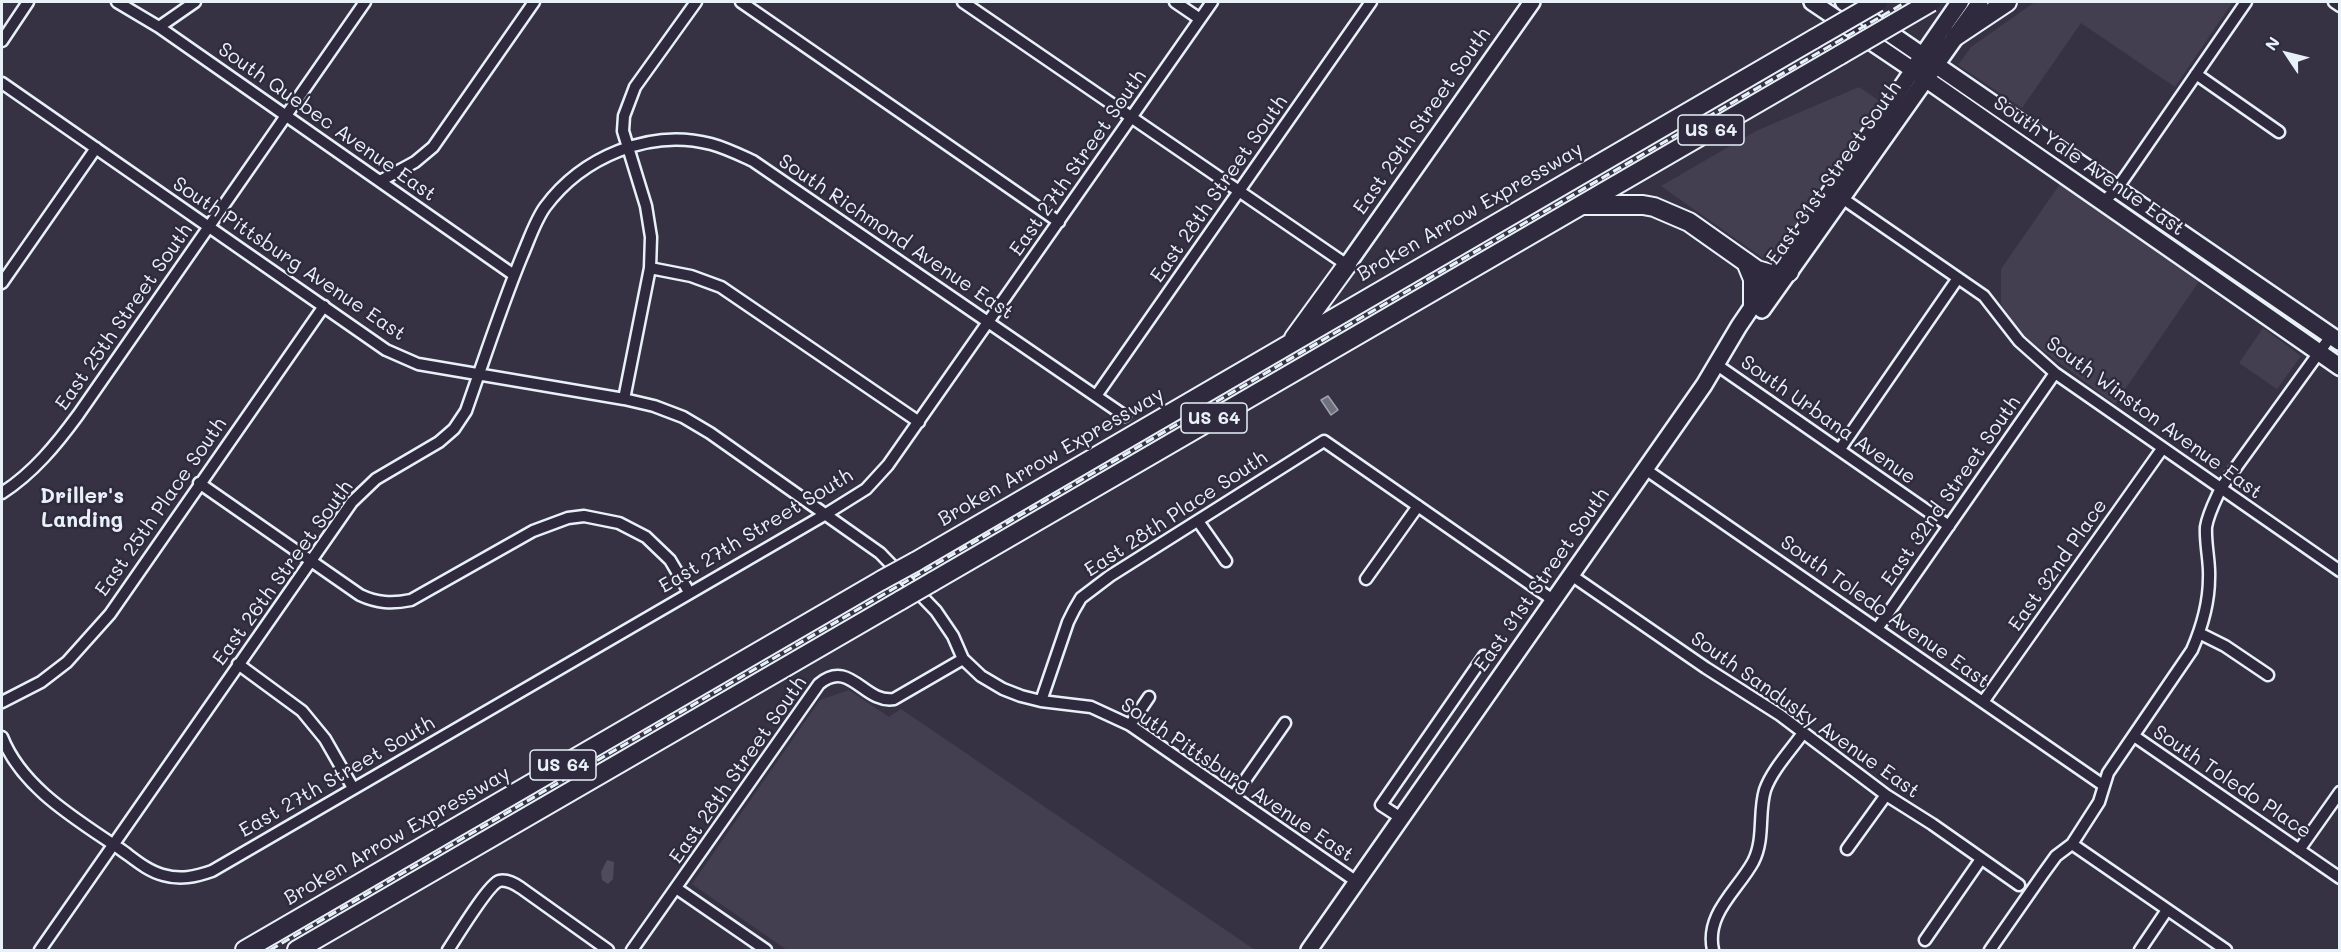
<!DOCTYPE html>
<style>
body{margin:0}
#map{position:relative;width:2341px;height:952px;overflow:hidden;background:#363244;font-family:Mali,sans-serif}
canvas{display:block}
.frame{position:absolute;inset:0;border:3px solid #e8f1f8;pointer-events:none}
.north{position:absolute;left:2257px;top:24px;width:60px;height:60px;-webkit-text-stroke:4px #2f2a3d;paint-order:stroke;rotate:305deg;font-size:16px;font-weight:700;line-height:24px;text-align:center;color:#e8f1f8}
.north::after{content:'';display:block;margin:auto;width:21px;height:27px;background:#e8f1f8;clip-path:polygon(50% 0,100% 100%,50% 72%,0 100%)}
</style>
<div id="map">
<canvas width="2341" height="952"></canvas>
<div class="frame"></div>
<div class="north">N</div>
</div>
<script>
const context = document.querySelector('canvas').getContext('2d');
context.lineJoin = 'round';
function fill(path, color) {
  context.fillStyle = color;
  context.fill(path, 'evenodd');
}
function trace(path, color, width, dash) {
  context.strokeStyle = color;
  context.lineWidth = width;
  context.lineCap = dash ? 'butt' : 'round';
  context.setLineDash(dash || []);
  context.stroke(path);
}
function label(font, color, halo, rows, align = 'center') {
  context.font = font + ' Mali,sans-serif';
  context.lineWidth = 5;
  context.setLineDash([]);
  context.textBaseline = 'middle';
  context.strokeStyle = halo;
  context.fillStyle = color;
  for (const [text, x, y, turn = 0] of rows) {
    context.save();
    context.translate(x, y);
    context.rotate((+turn || 0) * Math.PI / 180);
    context.textAlign = isNaN(turn) ? turn : align;
    if (halo) context.strokeText(text, 0, 0);
    context.fillText(text, 0, 0);
    context.restore();
  }
}
fill(new Path2D(`
 M2035,2H2230L2232,3L2175,87L2081,23L2022,108L1958,65L1971,47Z
 M1859,87L1881,102L1777,262L1770,263L1661,186L1756,131Z
 M2060,184L2200,280L2115,404L2030,341L2014,324L2001,304V269Z
 M2263,328L2301,356L2277,389L2239,363Z
 M849,690L889,717L901,709L1255,950H787L692,884L820,700Z`), '#433f51');
fill(new Path2D(`
 M607,860L614,862L613,879L608,884L602,880L601,872Z`), '#4d4b5c');
const water = new Path2D(`
 M1328,396L1338,410L1331,415L1321,400Z`);
fill(water, '#70717f');
trace(water, '#a0a4af', 1.5);
const street = new Path2D(`
 M117,2L159,27L514,275
 M741,2L1059,222
 M963,2L1347,265
 M1175,2L1200,19
 M2334,2L2340,6
 M159,27L195,2
 M2,41L28,2
 M2196,74L2279,132
 M2,83L386,350L418,364L624,399L654,406L683,417L710,433L880,553L936,611L953,636L963,659L981,676L1003,689L1021,696L1041,701L1091,707L1130,725L1357,882
 M380,181L415,162L433,147L534,2
 M1842,198L1984,296L2019,341L2055,373L2340,571
 M2103,202L2116,190L2130,170L2246,2
 M650,268L691,276L721,287L919,422
 M2,283L96,148
 M1717,365L1949,526
 M1096,396L1371,2
 M624,399L650,268L651,237L646,206L623,131L624,116L635,87L696,2
 M1840,449L1958,278
 M1645,469L2103,785
 M199,483L360,595C377,603 392,604 411,600L533,531L568,518L584,516L619,523L646,537L670,560L689,592
 M2,493C33,473 56,445 78,415L365,2
 M1198,521L1226,561
 M1571,575L1706,668L1780,715L1886,795L1932,824L2019,885
 M1366,579L1418,506
 M1877,629L2055,373
 M2199,633L2225,646L2268,675
 M238,664L302,711L325,739L353,788
 M1041,701L1068,622L1074,610L1081,598L1110,576L1324,441L1553,600
 M2,702L41,682L67,662L110,614L324,306
 M1983,702L2162,449
 M1130,725L1149,697
 M2134,736L2340,878
 M2,737C22,788 76,819 120,849C133,858 147,871 163,875C180,880 195,877 212,871L826,514L866,489L888,465L1212,2
 M1234,796L1285,723
 M1401,818L1381,805L1484,656
 M2072,844L2226,950
 M1847,849L1886,795
 M2299,850L2340,792
 M676,888L766,950
 M1925,940L1981,859
 M40,950L352,502L376,479L439,442L454,429L466,411C484,360 501,307 522,256C529,240 535,221 545,207C582,157 650,128 711,144C726,148 740,155 753,161L1125,416
 M448,950C456,938 488,885 499,881C507,879 515,884 521,888L608,950
 M632,950L819,684C850,658 864,704 894,699L963,659
 M1713,950C1705,914 1737,891 1753,862C1765,839 1758,813 1765,790C1772,770 1791,750 1803,733
 M1990,950L2043,874L2056,856L2072,844L2099,802L2108,773L2192,650C2202,627 2209,603 2209,578C2210,562 2205,544 2206,527C2208,514 2215,501 2221,488L2331,336
 M2140,950L2167,910`);
const secondary = new Path2D(`
 M1959,31L1980,2
 M1347,265L1532,2
 M1762,310L1789,272
 M1309,950L1704,385L1739,326L1913,70L1812,2`);
const primary = new Path2D(`
 M1844,2L2340,342
 M1960,2L1913,70L2340,367
 M1789,272L1956,36`);
const highway = new Path2D(`
 M1956,36L2007,2
 M1583,205H1643L1654,207L1689,222L1757,270L1774,275L1789,272
 M1746,262L1753,279V305
 M1294,338L1347,265
 M915,562L1814,39
 M932,582L1840,55
 M245,950L882,580
 M297,950L901,600`);
trace(street, '#e8f1f8', 15);
trace(secondary, '#e8f1f8', 20);
trace(primary, '#e8f1f8', 21);
trace(highway, '#e8f1f8', 22);
trace(street, '#2f2a3d', 10);
trace(secondary, '#2f2a3d', 15);
trace(primary, '#2f2a3d', 16);
trace(highway, '#2f2a3d', 18);
trace(new Path2D(`
 M270,950L1906,2`), '#e8f1f8', 3, [9, 4.5]);
const highwayBridge = new Path2D(`
 M1814,39L1878,2
 M1840,55L1931,2
 M882,580L915,562
 M901,600L932,582`);
trace(highwayBridge, '#e8f1f8', 22, []);
trace(highwayBridge, '#2f2a3d', 18);
for (const [x, y, w] of [
 [1711,130,66],
 [1214,418,66],
 [563,765,66]
]) {
  const box = new Path2D();
  box.roundRect(x - w / 2, y - 15, w, 30, 4.5);
  context.fillStyle = '#2f2a3d';
  context.fill(box);
  trace(box, '#e8f1f8', 1.5);
}
label('bold 18px', '#e8f1f8', null, [
 ["US 64",1711,130],
 ["US 64",1214,418],
 ["US 64",563,765]
]);
label('20px', '#e8f1f8', '#2f2a3d', [
 ["East 29th Street South",1422,121,-55],
 ["South Quebec Avenue East",327,122,35],
 ["East 27th Street South",1078,163,-55],
 ["South Yale Avenue East",2089,166,35],
 ["East 31st Street South",1834,173,-55],
 ["East 28th Street South",1219,189,-55],
 ["Broken Arrow Expressway",1470,212,-30],
 ["South Richmond Avenue East",896,237,34],
 ["South Pittsburg Avenue East",289,259,34],
 ["East 25th Street South",124,317,-55],
 ["South Winston Avenue East",2154,418,36],
 ["South Urbana Avenue",1828,420,35],
 ["Broken Arrow Expressway",1051,457,-30],
 ["East 32nd Street South",1951,491,-55],
 ["East 25th Place South",161,507,-55],
 ["East 28th Place South",1176,514,-33],
 ["East 27th Street South",756,531,-31],
 ["East 32nd Place",2058,565,-55],
 ["East 26th Street South",283,573,-54],
 ["East 31st Street South",1542,580,-55],
 ["South Toledo Avenue East",1885,612,35],
 ["South Sandusky Avenue East",1805,715,35],
 ["East 28th Street South",738,770,-55],
 ["East 27th Street South",337,777,-30],
 ["South Pittsburg Avenue East",1237,780,34],
 ["South Toledo Place",2232,782,34],
 ["Broken Arrow Expressway",397,836,-30]
]);
label('bold 21px', '#e8f1f8', '#2f2a3d', [
 ["Driller's",82,497],
 ["Landing",82,521]
]);
</script>
